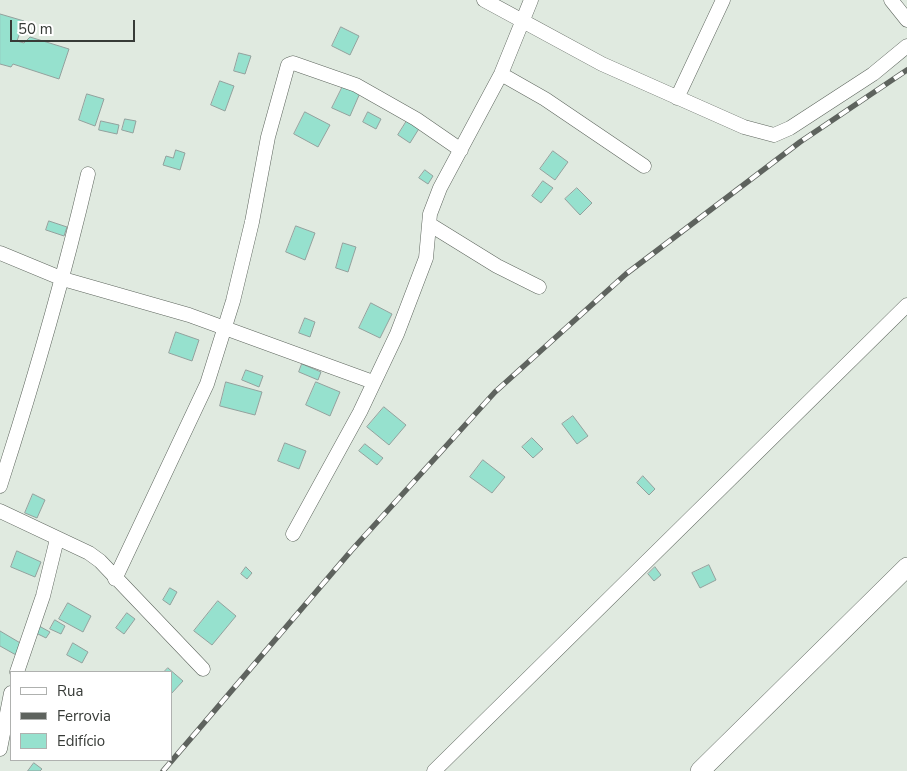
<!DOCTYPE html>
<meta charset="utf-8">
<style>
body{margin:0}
#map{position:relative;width:907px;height:771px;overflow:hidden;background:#e0eae0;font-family:"Nunito Sans",sans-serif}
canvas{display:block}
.legend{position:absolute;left:10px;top:671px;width:162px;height:90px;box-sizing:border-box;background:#fff;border:1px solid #afb1af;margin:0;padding:6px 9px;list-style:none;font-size:15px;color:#373b37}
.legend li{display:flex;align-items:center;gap:10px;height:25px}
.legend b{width:25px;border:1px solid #afb1af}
.scale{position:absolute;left:10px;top:20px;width:125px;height:22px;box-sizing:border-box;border:2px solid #373b37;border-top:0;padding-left:6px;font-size:15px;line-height:18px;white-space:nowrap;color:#373b37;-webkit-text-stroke:4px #fff;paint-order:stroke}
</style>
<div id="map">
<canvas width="907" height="771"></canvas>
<ul class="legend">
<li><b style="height:6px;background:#fff"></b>Rua</li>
<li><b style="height:6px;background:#5e635e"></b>Ferrovia</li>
<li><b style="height:14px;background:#96e1ce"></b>Edifício</li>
</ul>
<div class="scale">50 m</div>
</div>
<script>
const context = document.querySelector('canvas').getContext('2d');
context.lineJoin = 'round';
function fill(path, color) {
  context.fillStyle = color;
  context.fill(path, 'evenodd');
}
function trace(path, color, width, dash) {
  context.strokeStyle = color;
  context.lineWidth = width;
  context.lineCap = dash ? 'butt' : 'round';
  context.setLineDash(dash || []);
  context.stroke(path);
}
const building = new Path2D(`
 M0,14L24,21L17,41L24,43L30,37L69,49L59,79L13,64L11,67L0,64Z
 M341,27L359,36L350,55L332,46Z
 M239,53L251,56L245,74L234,71Z
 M220,81L234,86L225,111L211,105Z
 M343,86L360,93L350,116L332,108Z
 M87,94L104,99L95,126L79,120Z
 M305,112L330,125L318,147L294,134Z
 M368,112L381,119L376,129L363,122Z
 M125,119L136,121L133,133L122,130Z
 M408,119L420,127L410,143L398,135Z
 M101,121L119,125L117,134L99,130Z
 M176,150L185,153L180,170L163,165L166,156L173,158Z
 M553,151L568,162L555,180L540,169Z
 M425,170L433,176L428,184L419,178Z
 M543,181L553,188L541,203L532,196Z
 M577,188L592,203L580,215L565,199Z
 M49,221L67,227L64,236L46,230Z
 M296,226L315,233L305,260L286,252Z
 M343,243L356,247L348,272L336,268Z
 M371,303L392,314L380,338L359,328Z
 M305,318L315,322L310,337L299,333Z
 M176,332L199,340L192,361L169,353Z
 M302,364L321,372L318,380L299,372Z
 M246,370L263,376L259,387L242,380Z
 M226,382L262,392L255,415L220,406Z
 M316,382L340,392L330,416L306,405Z
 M384,407L406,425L389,445L367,427Z
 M573,416L588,436L577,444L562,424Z
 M532,438L543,449L533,458L522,447Z
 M285,443L306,451L299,469L278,461Z
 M365,444L383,458L377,465L359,451Z
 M483,460L505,477L492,493L470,477Z
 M643,476L655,489L649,495L637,483Z
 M33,494L45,500L37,518L25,513Z
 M17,551L41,562L35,577L11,567Z
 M709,565L716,580L700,588L692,573Z
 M246,567L252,573L247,579L241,574Z
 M655,567L661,575L654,581L648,574Z
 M170,588L177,592L170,605L163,600Z
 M218,601L236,616L212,645L194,631Z
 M68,603L91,616L83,632L59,619Z
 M127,613L135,619L124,634L116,628Z
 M55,620L65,626L61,634L50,629Z
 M39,626L50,632L46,638L36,633Z
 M0,631L22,644L16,655L0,646Z
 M73,643L88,652L82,663L67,655Z
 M168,668L183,681L171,694V672H164Z
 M34,763L42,769L40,771H28Z`);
fill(building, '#96e1ce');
trace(building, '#93a19d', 1);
const street = new Path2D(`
 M484,0L602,64L744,127L774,135L790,128L873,74L907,46
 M891,0L907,20
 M501,74L545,99L644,166
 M677,98L723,0
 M429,224L497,266L539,287
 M0,253L63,279L189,315L373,382
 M0,486C34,381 63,281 88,174
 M0,511L89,553L100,561L203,669
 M293,534L360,412L397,334L426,258L430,214L440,188L501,74L531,0
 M115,579L207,384L233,301L252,222L268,137L288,65L293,63L356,85L416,119L461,150
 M17,672L43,596L57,539
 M0,749L11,693
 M434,771L907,305`);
const secondary = new Path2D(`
 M700,771L907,567`);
trace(street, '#5e665e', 15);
trace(secondary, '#5e665e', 20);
trace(street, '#fff', 14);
trace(secondary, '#fff', 19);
const rail = new Path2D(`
 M163,771L351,551L495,392L626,274L800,142L907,70`);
trace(rail, '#5e635e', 5.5);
trace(rail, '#fff', 4, [11]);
</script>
